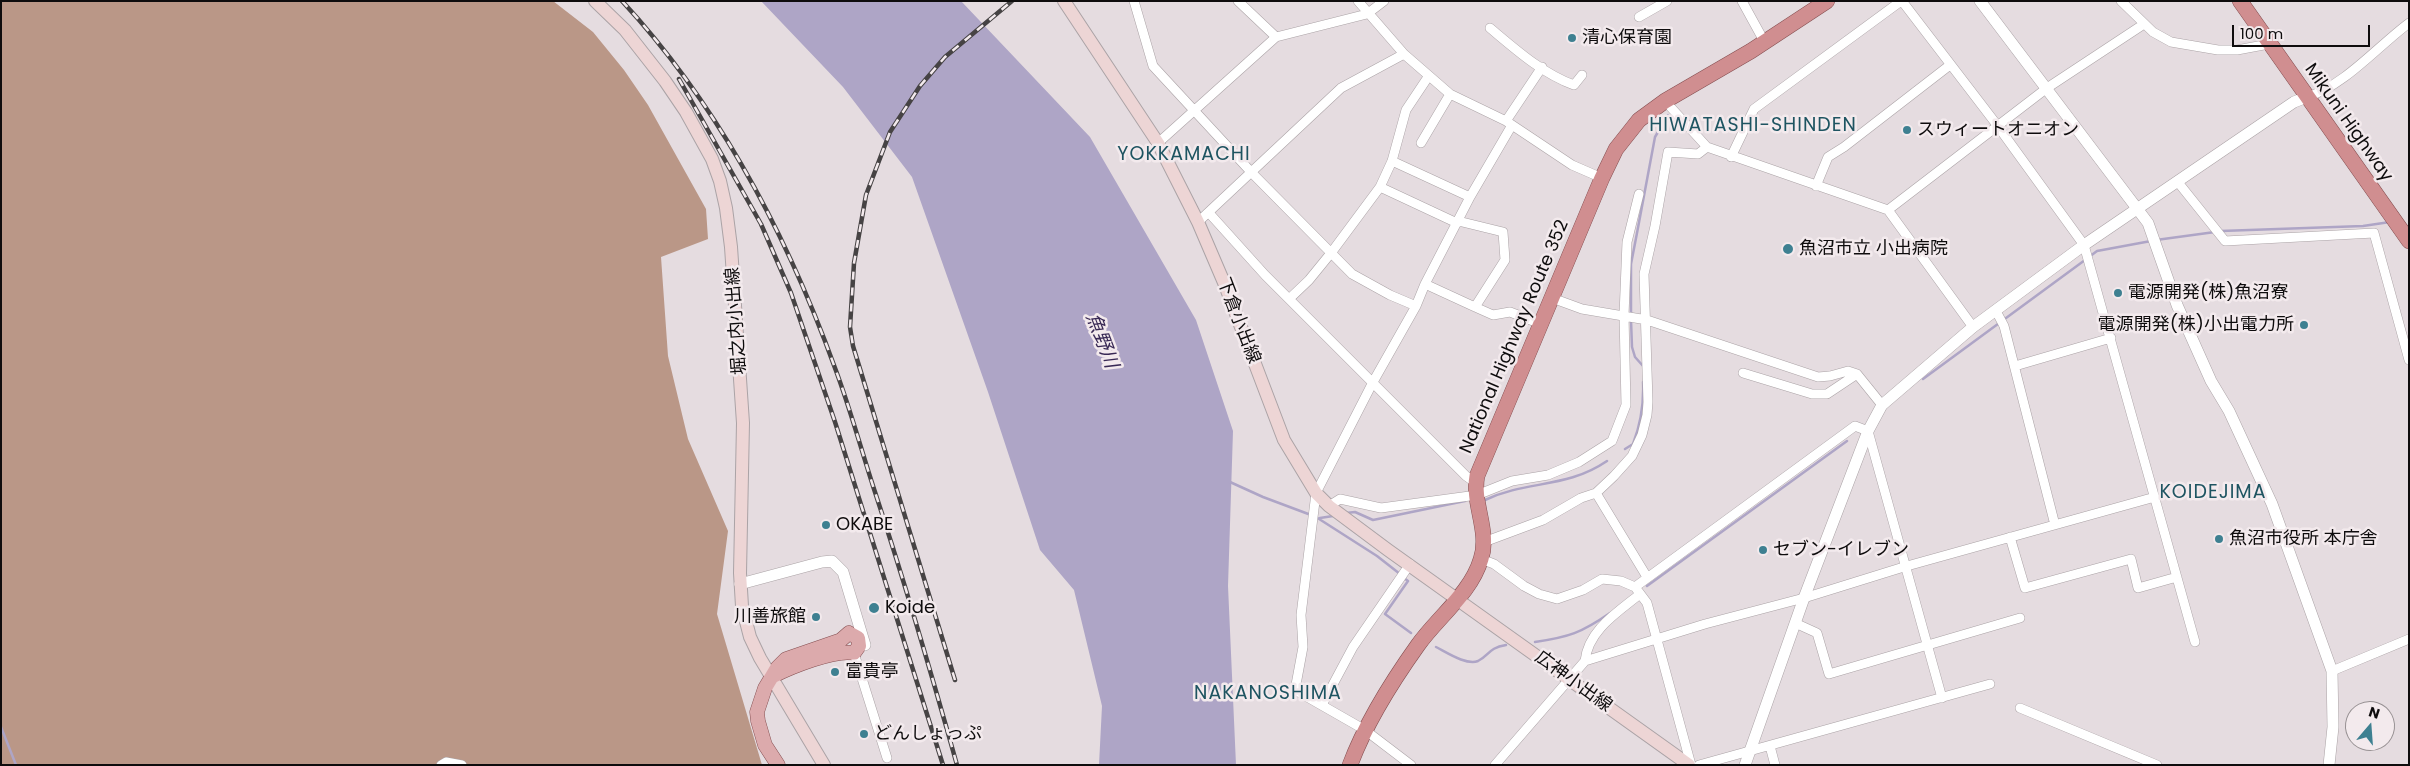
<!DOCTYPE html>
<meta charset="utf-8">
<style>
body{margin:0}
#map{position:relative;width:2410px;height:766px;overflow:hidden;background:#e5dce0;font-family:Poppins,sans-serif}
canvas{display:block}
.frame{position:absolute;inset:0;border:2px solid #0e0c0d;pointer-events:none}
.north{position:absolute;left:2345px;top:701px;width:50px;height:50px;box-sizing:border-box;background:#f3eaed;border:1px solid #979193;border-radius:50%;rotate:18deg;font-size:14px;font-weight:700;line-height:20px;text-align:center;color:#0e0c0d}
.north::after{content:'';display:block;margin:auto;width:18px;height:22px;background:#3e8091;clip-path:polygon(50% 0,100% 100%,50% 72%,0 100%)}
.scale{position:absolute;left:2232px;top:25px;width:138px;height:22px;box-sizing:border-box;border:2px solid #0e0c0d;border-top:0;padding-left:6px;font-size:15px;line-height:18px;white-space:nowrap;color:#0e0c0d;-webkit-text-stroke:4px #f3eaed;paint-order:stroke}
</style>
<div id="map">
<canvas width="2410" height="766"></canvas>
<div class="frame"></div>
<div class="north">N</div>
<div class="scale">100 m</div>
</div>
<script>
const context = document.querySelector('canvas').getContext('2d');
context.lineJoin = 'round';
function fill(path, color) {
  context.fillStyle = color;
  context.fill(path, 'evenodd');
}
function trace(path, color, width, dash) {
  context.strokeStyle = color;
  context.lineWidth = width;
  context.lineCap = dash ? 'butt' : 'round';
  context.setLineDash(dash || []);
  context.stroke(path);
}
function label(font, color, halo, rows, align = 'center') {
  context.font = font + ' Poppins,"Noto Sans JP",sans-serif';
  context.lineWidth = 5;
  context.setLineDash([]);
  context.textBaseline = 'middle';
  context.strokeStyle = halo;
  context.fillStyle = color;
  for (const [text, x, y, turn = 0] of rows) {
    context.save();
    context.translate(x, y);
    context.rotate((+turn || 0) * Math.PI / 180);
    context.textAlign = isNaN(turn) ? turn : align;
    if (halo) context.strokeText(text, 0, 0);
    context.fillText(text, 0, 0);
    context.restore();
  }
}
fill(new Path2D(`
 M1,1H553L593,32L624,70L648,105L706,209L708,239L661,257L668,356L688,439L728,531L717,614L762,765H1Z`), '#ba9787');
fill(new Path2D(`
 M761,1H961L1090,137L1196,320L1233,431L1228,586L1236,765H1099L1102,706L1074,590L1040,550L988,392L912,177L843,87Z`), '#aea5c6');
trace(new Path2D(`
 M2221,231L2363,226L2390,222
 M2156,240L2215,232
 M2089,257L2097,251L2151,241
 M1631,315V264L1637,233L1655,137L1668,115
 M1631,320L1632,347L1635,357L1643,366
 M1923,379L2085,260
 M1625,449L1633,444C1641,423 1644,404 1643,382
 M1230,482L1263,497L1311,515
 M1485,500C1527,480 1566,489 1607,461
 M1346,513L1355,512L1373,520L1465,501
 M1316,517L1377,556L1400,574
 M1320,518L1333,516
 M1404,578L1408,581L1385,614L1411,633
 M1647,586L1847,441
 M1535,642C1569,637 1581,633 1610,613
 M1436,647C1446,652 1467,666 1478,661C1490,655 1488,648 1506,645
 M1,727L16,765`), '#aea5c6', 2.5);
const minor = new Path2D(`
 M1134,1L1153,66L1252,173L1352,274L1390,295L1416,306
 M1238,1L1276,37
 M1358,1L1404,54L1450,94L1506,121L1572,165L1602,178
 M1742,1L1764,41
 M1902,1L1997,125L2084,245L2195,642
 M2121,1L2153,32L2171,42L2218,50H2237L2269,44
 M1639,17L1667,1
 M1490,28C1515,49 1543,74 1574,85L1582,75
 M2307,97C2344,86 2378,46 2409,23
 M1665,101L1707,147L1888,210L1973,327
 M1506,121L1542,67
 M1158,143L1276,37L1367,14L1384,1
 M1421,143L1450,94
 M1731,157L1754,109L1901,1
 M1392,161L1470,197
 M2177,181L2225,241L2374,233L2409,360
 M1816,186L1828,157L1844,147L1950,65
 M1380,187L1457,223
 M1888,210L2047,88L2144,24
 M1210,214L1265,275L1466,476L1476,483
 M1198,222L1341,88L1404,54
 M1425,284L1475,307L1505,260L1503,232L1458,221
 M1552,298L1582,309L1647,320L1818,377L1830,376L1848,371L1857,374L1882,405
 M1289,299L1309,280L1331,253L1380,187L1392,161L1406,110L1428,77
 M1475,307L1493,315L1510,312L1541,324
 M1996,311L2004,326L2055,525
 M2015,366L2111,338
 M1743,373L1812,394H1827L1857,374
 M1596,493L1647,577
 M1329,506L1340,499L1381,508L1477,495L1512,481L1548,475L1579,462L1612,441L1626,405L1624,315L1627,242L1639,194
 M2010,537L2025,588L2131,559L2138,588L2177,577
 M1484,542L1543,520L1581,498L1596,493L1614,476L1632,456L1642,435L1647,415L1648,402L1644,274L1655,226L1668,152L1698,154L1707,147
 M1481,559L1494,564L1524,586L1539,594L1557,599L1583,590L1602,579L1621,581L1635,587L1647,603L1691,765
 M1635,587L1855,426L1868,431L1942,698
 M1795,623L1817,633L1829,674L2020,618
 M854,653L887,758
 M1585,661C1588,630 1618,612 1640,594
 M2332,671L2409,639
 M1322,705L1353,647L1410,564
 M2020,708L2157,765
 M1770,746L1775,765
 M441,765L446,762L462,765
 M1411,765L1365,730L1295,690L1303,647L1301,615L1316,493L1373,382L1416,306L1425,284L1470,197L1512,125
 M1495,765L1585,661L1705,624L1804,598L1907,566L2155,497
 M1699,765L1990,684`);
const tertiary = new Path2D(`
 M1980,1L2148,223L2177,305L2211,381L2229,411L2272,504L2332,671L2333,727L2329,765
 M740,584L822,562L832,561L843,572L865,645
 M1745,765L1804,598L1868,431L1882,405L1973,327L2084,245L2294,102L2307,97`);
const secondary = new Path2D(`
 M595,1L625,30L665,81L686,112L712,159L720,181L726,208L731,247L743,423L740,573L742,606L750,637L760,658L824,765
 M1064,1L1158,143L1198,222L1225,285L1284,440L1316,493L1329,506L1388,550L1689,765`);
const primary = new Path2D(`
 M773,676C791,667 835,649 854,653L859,646L858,638L849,633L841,640L786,659L777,668L765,688L757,712L758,721L765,745L778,765`);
const trunk = new Path2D(`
 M2240,1L2409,241
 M1350,765C1365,725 1393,680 1418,645C1438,617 1471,593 1481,559C1490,531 1472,504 1477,476L1602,178L1616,149L1639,120L1665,101L1751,51L1827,1`);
trace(minor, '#aba3a6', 10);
trace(tertiary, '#aba3a6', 12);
trace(secondary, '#aba3a6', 14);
trace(primary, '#844e50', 15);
trace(trunk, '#844e50', 16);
trace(minor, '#fff', 9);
trace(tertiary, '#fff', 11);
trace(secondary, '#edd5d5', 12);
trace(primary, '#dcaaac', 14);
trace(trunk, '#d08e90', 15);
const rail = new Path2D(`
 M622,1C719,106 787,235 835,368C850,408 861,449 874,489C904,580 931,672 957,765
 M679,79L761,224L791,293L835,422L943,765
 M955,680L853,346L850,327L854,263L866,195L890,132L920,86L945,57L1012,1`);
trace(rail, '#464344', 4.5);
trace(rail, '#f3eaed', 2.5, [8]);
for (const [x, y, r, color] of [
 [1572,38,5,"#3e8091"],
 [1907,130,5,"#3e8091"],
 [1788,249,6,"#3e8091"],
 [2118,293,5,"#3e8091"],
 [2304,325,5,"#3e8091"],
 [826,525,5,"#3e8091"],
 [2219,539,5,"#3e8091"],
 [1763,550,5,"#3e8091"],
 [874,608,6,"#3e8091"],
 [816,617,5,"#3e8091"],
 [835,672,5,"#3e8091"],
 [864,734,5,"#3e8091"]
]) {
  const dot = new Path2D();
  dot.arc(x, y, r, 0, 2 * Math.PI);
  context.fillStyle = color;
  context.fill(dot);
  trace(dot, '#f3eaed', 2);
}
label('18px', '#0e0c0d', '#f3eaed', [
 ["清心保育園",1582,38],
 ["スウィートオニオン",1917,130],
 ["魚沼市立 小出病院",1799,249],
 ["電源開発(株)魚沼寮",2128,293],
 ["電源開発(株)小出電力所",2294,325,"right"],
 ["OKABE",836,525],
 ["魚沼市役所 本庁舎",2229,539],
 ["セブン-イレブン",1773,550],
 ["Koide",885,608],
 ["川善旅館",806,617,"right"],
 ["富貴亭",845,672],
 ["どんしょっぷ",874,734]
], 'left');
label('18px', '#0e0c0d', '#f3eaed', [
 ["Mikuni Highway",2348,123,55],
 ["堀之内小出線",737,321,-94],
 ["下倉小出線",1238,321,69],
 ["National Highway Route 352",1515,337,-67],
 ["広神小出線",1573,682,36]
]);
context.letterSpacing = '1px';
label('19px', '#1e5461', '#f3eaed', [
 ["HIWATASHI-SHINDEN",1753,126],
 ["YOKKAMACHI",1184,155],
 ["KOIDEJIMA",2213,493],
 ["NAKANOSHIMA",1268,694]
]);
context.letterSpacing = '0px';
label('italic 19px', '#392955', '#f3eaed', [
 ["魚野川",1101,341,69]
]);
</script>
